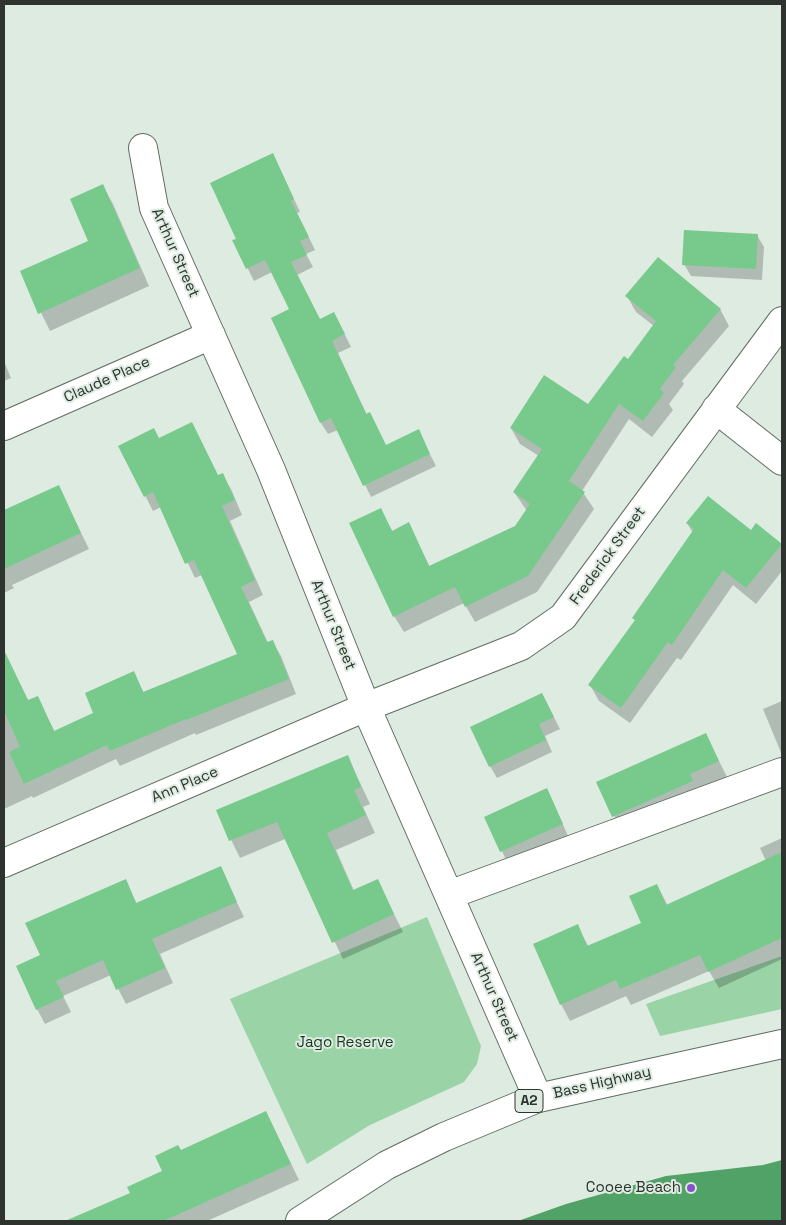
<!DOCTYPE html>
<style>
body{margin:0}
#map{position:relative;width:786px;height:1225px;overflow:hidden;background:#ddebe0;font-family:"Space Grotesk",sans-serif}
canvas{display:block}
.frame{position:absolute;inset:0;border:5px solid #2e332f;pointer-events:none}
</style>
<div id="map">
<canvas width="786" height="1225"></canvas>
<div class="frame"></div>
</div>
<script>
const context = document.querySelector('canvas').getContext('2d');
context.lineJoin = 'round';
function fill(path, color) {
  context.fillStyle = color;
  context.fill(path, 'evenodd');
}
function trace(path, color, width, dash) {
  context.strokeStyle = color;
  context.lineWidth = width;
  context.lineCap = dash ? 'butt' : 'round';
  context.setLineDash(dash || []);
  context.stroke(path);
}
function label(font, color, halo, rows, align = 'center') {
  context.font = font + ' "Space Grotesk",sans-serif';
  context.lineWidth = 4;
  context.setLineDash([]);
  context.textBaseline = 'middle';
  context.strokeStyle = halo;
  context.fillStyle = color;
  for (const [text, x, y, turn = 0] of rows) {
    context.save();
    context.translate(x, y);
    context.rotate((+turn || 0) * Math.PI / 180);
    context.textAlign = isNaN(turn) ? turn : align;
    if (halo) context.strokeText(text, 0, 0);
    context.fillText(text, 0, 0);
    context.restore();
  }
}
fill(new Path2D(`
 M427,917L481,1046L477,1064L464,1082L370,1125L307,1164L230,999Z
 M782,956V1009L660,1036L646,1004Z`), '#99d3a6');
fill(new Path2D(`
 M782,1160V1221H518L566,1204L666,1176L763,1165Z`), '#51a267');
fill(new Path2D(`
 M279,167L300,212L297,213L315,250L306,254L313,267L297,275L320,320L340,325L351,347L338,353L367,415L386,446L418,431L436,466L371,497L338,430L328,434L321,423L273,318L291,310L272,272L254,281L234,241L237,239Z
 M103,186L113,204L149,286L50,331L21,272L90,242Z
 M757,235L764,247L762,280L691,276L684,264Z
 M627,296L720,309L729,326L682,381L684,384L669,404L673,410L652,437L629,419L582,491L594,509L537,592L475,622L464,603L404,632L394,616L380,510L393,532L408,524L430,567L516,527L527,511L514,492L539,456L520,444L511,428L588,405L628,361L654,326L636,312Z
 M4,361L11,378L4,381Z
 M159,439L219,476L222,475L231,489L242,515L230,521L263,595L249,602L268,643L272,641L281,656L296,694L196,735L195,733L120,766L116,759L33,798L32,796L4,809V652L29,702L37,698L55,732L95,713L134,673L144,693L239,655L202,575L195,578L161,507L153,511L120,446Z
 M58,486L89,549L12,585L14,588L4,593V512Z
 M687,523L751,532L781,544L782,571L756,604L733,585L681,660L677,658L630,723L599,701L590,685L635,621L634,618L693,533Z
 M542,694L560,729L545,736L552,752L497,778L490,766Z
 M782,701V755L763,709Z
 M706,735L728,779L623,834L598,782Z
 M348,757L370,804L363,807L375,833L336,850L354,891L377,880L403,932L343,959L285,839L240,858L217,811Z
 M553,802L568,836L508,864L486,817Z
 M782,838V959L719,988L709,971L631,1005L626,996L570,1021L561,1004L577,926L589,947L643,924L657,885L668,906L766,861L760,848Z
 M220,868L244,917L160,954L173,983L126,1004L111,975L63,996L71,1012L45,1024L37,1009L41,956L125,880L137,904Z
 M266,1112L299,1180L207,1221H68L132,1194L164,1172L181,1152Z`), '#0003');
fill(new Path2D(`
 M273,153L294,199L291,201L309,237L300,241L307,255L291,262L320,319L334,312L345,334L332,341L366,414L370,412L386,445L419,429L430,454L363,486L331,418L320,423L271,318L289,309L265,260L246,269L232,240L236,239L210,183Z
 M103,184L140,268L38,314L20,271L88,241L70,199Z
 M684,230L758,234L756,269L682,265Z
 M658,257L721,309L673,365L676,367L660,389L664,393L643,421L619,404L569,481L585,492L528,576L465,607L455,587L393,617L349,523L381,508L392,531L409,522L429,566L515,526L530,504L513,492L542,449L510,428L544,375L588,404L624,356L628,359L656,321L625,296Z
 M192,422L218,475L223,473L235,500L222,506L255,580L241,587L267,642L273,640L289,679L186,720V719L110,751L107,745L24,784L9,752L20,747L4,711V650L28,700L38,696L54,731L93,713L85,693L134,671L143,692L237,654L194,560L185,564L153,492L144,497L118,446L154,428L159,438Z
 M59,485L81,533L4,569V510Z
 M708,496L751,530L756,523L782,544L746,588L723,570L672,645L668,642L621,708L588,685L635,620L632,618L694,529L686,523Z
 M542,693L554,717L539,724L546,740L489,767L470,727Z
 M706,733L719,761L690,774L693,781L612,817L596,782Z
 M348,755L361,787L354,790L366,815L327,833L353,890L378,879L394,914L332,943L277,822L229,841L216,810Z
 M547,788L563,824L500,852L484,817Z
 M782,852V938L708,972L700,955L620,989L616,980L560,1005L533,944L578,924L587,946L641,923L629,896L657,884L666,905Z
 M221,866L237,902L152,939L165,968L116,990L103,960L56,981L64,997L36,1010L16,966L40,955L25,923L126,879L136,903Z
 M266,1111L291,1164L163,1221H65L130,1193L127,1187L162,1171L155,1156L178,1145L181,1150Z`), '#77c98c');
const minor = new Path2D(`
 M143,148L154,208L271,470L366,707L538,1098
 M716,409L782,461
 M4,426L211,335
 M4,863L366,707L521,646L563,617L782,321
 M449,895L782,772`);
const highway = new Path2D(`
 M300,1221L387,1165L444,1137L538,1098L782,1044`);
trace(minor, '#616d63', 30);
trace(highway, '#616d63', 30);
trace(minor, '#fff', 28);
trace(highway, '#fff', 28);
for (const [x, y, r, color] of [
 [691,1188,5,"#8753cb"]
]) {
  const dot = new Path2D();
  dot.arc(x, y, r, 0, 2 * Math.PI);
  context.fillStyle = color;
  context.fill(dot);
  trace(dot, '#ddebe0', 2);
}
for (const [x, y, w] of [
 [529,1101,28]
]) {
  const box = new Path2D();
  box.roundRect(x - w / 2, y - 11.5, w, 23, 4);
  context.fillStyle = '#ddebe0';
  context.fill(box);
  trace(box, '#2e332f', 1);
}
label('bold 14px', '#2e332f', null, [
 ["A2",529,1101]
]);
label('15px', '#2e332f', '#ddebe0', [
 ["Arthur Street",175,253,66],
 ["Claude Place",107,380,-24],
 ["Frederick Street",608,556,-54],
 ["Arthur Street",333,625,68],
 ["Ann Place",185,785,-23],
 ["Arthur Street",494,997,66],
 ["Bass Highway",602,1083,-13]
]);
label('15px', '#163920', '#ddebe0', [
 ["Jago Reserve",345,1043]
]);
label('15px', '#2e332f', '#ddebe0', [
 ["Cooee Beach",681,1188]
], 'right');
</script>
